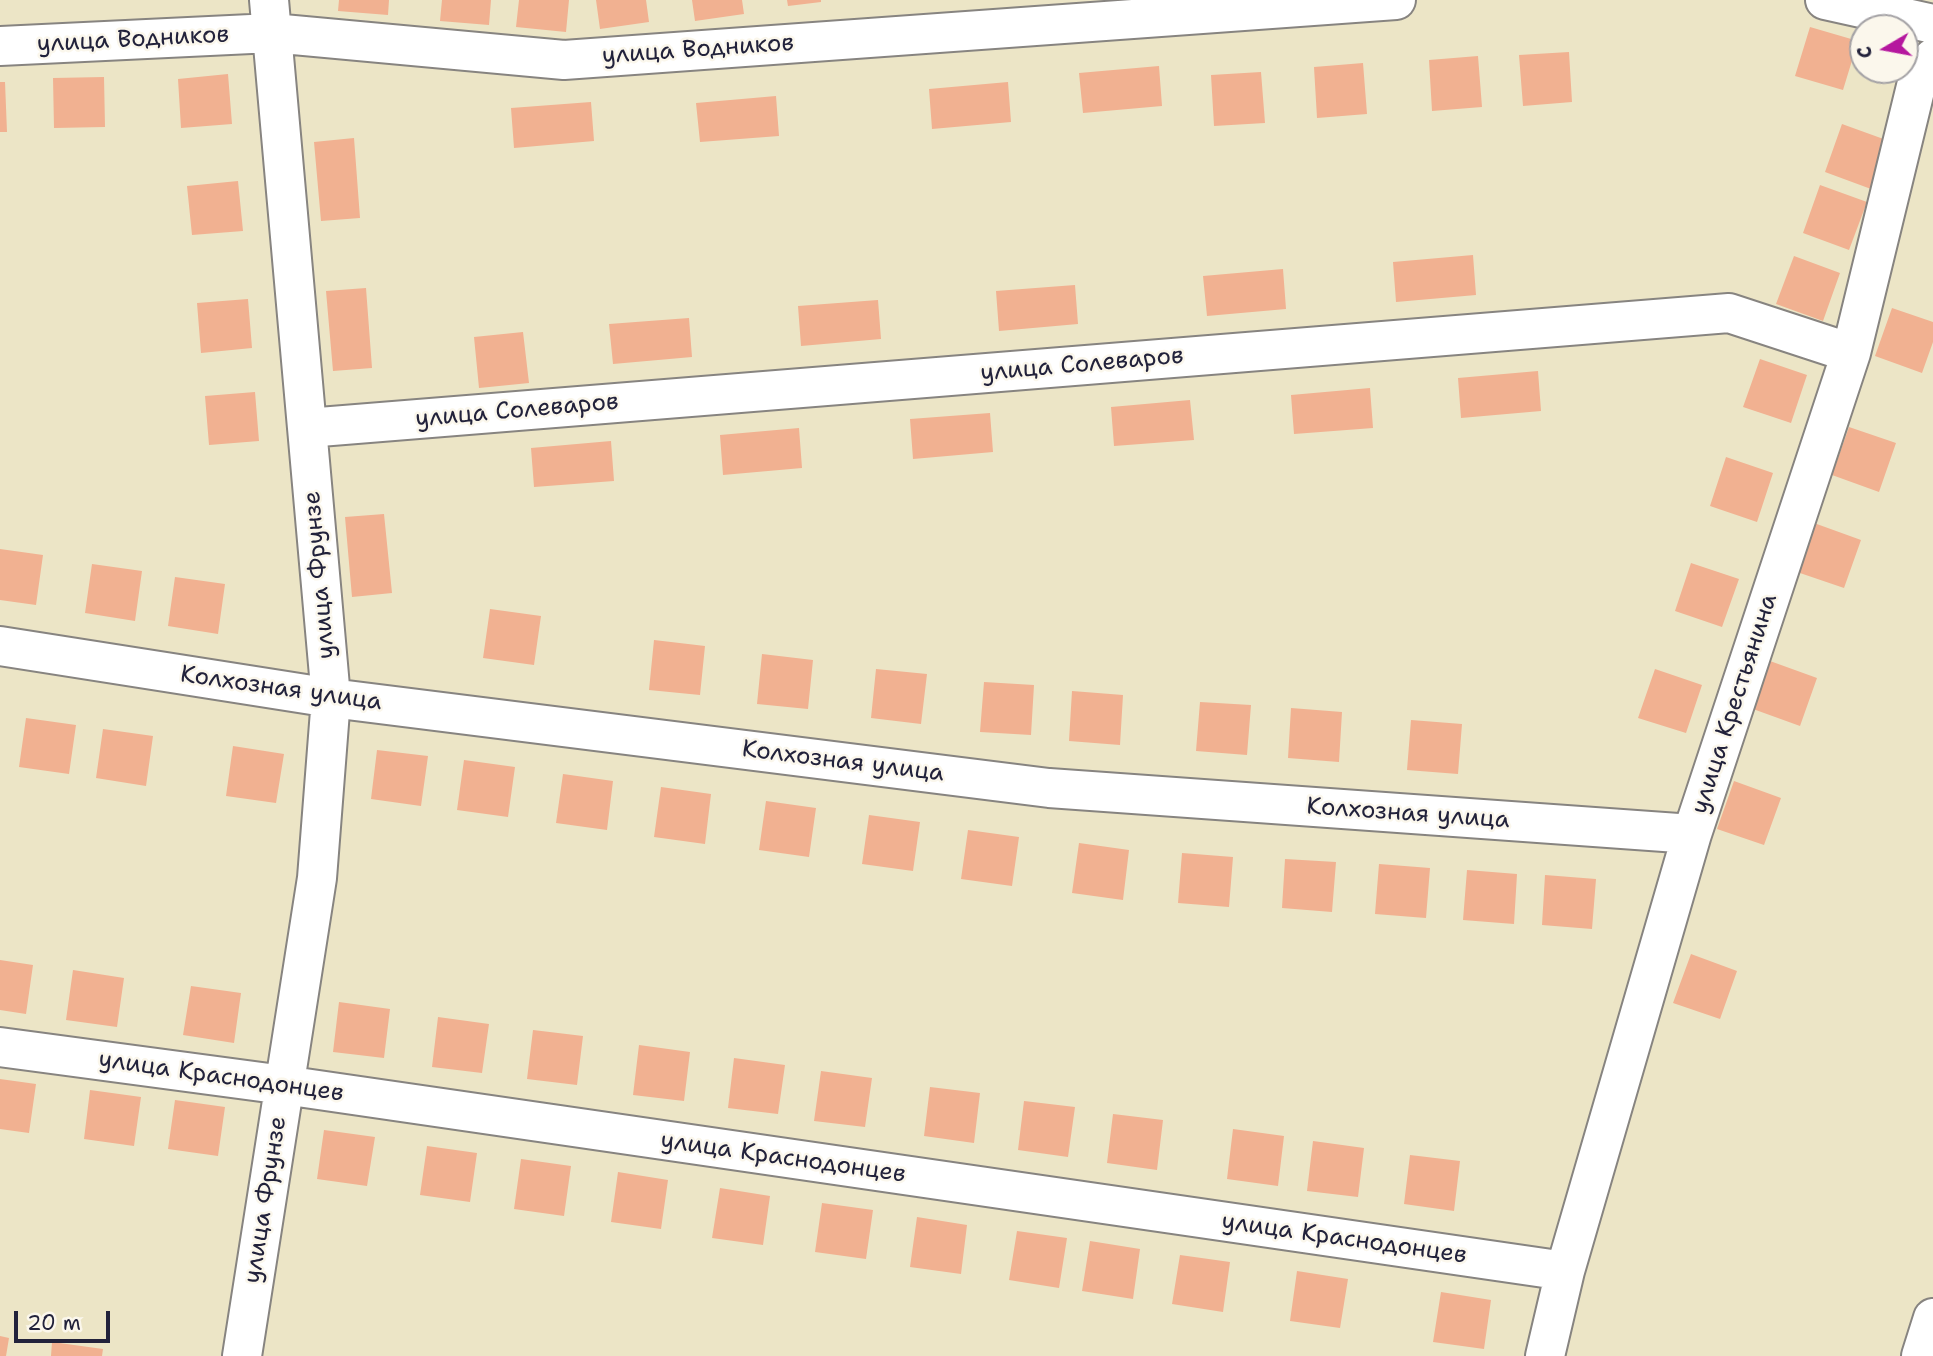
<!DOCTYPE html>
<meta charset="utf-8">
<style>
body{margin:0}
#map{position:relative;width:1933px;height:1356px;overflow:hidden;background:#ece5c6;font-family:"Shantell Sans",sans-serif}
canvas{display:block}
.north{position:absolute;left:1849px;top:14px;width:70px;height:70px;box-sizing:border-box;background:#fbf7ec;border:2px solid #a4a2a5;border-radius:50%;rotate:260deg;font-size:19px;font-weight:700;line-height:28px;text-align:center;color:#22223b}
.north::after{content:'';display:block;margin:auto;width:24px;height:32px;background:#b5179e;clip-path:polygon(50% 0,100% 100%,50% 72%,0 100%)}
.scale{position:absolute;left:14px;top:1311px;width:96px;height:32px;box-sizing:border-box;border:4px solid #22223b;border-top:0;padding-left:9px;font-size:21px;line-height:24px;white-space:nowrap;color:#22223b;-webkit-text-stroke:5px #fbf7ec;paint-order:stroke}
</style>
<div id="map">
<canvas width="1933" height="1356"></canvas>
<div class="north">С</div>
<div class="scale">20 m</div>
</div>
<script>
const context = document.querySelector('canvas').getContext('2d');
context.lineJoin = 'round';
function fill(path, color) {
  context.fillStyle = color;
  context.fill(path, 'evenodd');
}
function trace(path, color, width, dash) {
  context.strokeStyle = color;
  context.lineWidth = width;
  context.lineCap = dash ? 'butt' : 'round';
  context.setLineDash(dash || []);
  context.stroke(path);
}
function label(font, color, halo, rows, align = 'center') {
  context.font = font + ' "Shantell Sans",sans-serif';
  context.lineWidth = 5;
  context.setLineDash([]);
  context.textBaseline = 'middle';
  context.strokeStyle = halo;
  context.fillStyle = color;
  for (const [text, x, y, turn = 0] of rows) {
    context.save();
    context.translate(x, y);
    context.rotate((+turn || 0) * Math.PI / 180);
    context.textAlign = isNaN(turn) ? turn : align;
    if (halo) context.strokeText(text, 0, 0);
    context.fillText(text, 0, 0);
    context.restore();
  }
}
fill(new Path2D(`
 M339,0H389L388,15L338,11Z
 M442,0H491L489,25L440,21Z
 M519,0H569L566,32L516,27Z
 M596,0H646L649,22L600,29Z
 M692,0H742L744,14L695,21Z
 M787,0H821V2L788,6Z
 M1810,27L1858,41L1843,90L1795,76Z
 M1569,52L1572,102L1523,106L1519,55Z
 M1478,56L1482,107L1432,111L1429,60Z
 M1363,63L1367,114L1317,118L1314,67Z
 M1159,66L1162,106L1083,113L1079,73Z
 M1261,72L1265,123L1214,126L1211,75Z
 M228,74L232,124L181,128L178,79Z
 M104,77L105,127L54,128L53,78Z
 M0,82H5L7,132H0Z
 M1008,82L1011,122L932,129L929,89Z
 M776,96L779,136L700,142L696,103Z
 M591,102L594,141L514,148L511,108Z
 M1842,124L1889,141L1871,189L1825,172Z
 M354,138L360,218L321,221L314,142Z
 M238,181L243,231L192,235L187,186Z
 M1820,185L1867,202L1849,250L1803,233Z
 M1473,255L1476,295L1396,302L1393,262Z
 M1794,256L1840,273L1823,321L1776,304Z
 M1283,269L1286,309L1207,316L1203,276Z
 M1075,285L1078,324L999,331L996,291Z
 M366,288L372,368L333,371L326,291Z
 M248,299L252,348L201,353L197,303Z
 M878,300L881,339L801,346L798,306Z
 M1892,308L1933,322V342L1922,373L1875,356Z
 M689,318L692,357L613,364L609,324Z
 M523,332L529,383L479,388L474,337Z
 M1760,359L1807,375L1791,423L1743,407Z
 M1538,371L1541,411L1461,418L1458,378Z
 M1370,388L1373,428L1294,434L1291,395Z
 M255,392L259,441L209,445L205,396Z
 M1190,400L1194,440L1114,446L1111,407Z
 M990,413L993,452L913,459L910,419Z
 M1849,427L1896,443L1879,492L1832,475Z
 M799,428L802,468L723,475L720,435Z
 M611,441L614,481L534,487L531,448Z
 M1726,457L1773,473L1757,522L1710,506Z
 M384,514L392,593L352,597L345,517Z
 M1814,523L1861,540L1844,588L1797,572Z
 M0,549L43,555L36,605L0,600Z
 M1691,563L1739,579L1722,627L1675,611Z
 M92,564L142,571L135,621L85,613Z
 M175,577L225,584L218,634L168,626Z
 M490,609L541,616L534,665L483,658Z
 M654,640L705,646L700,695L649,690Z
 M762,654L813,660L808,709L757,704Z
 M1770,661L1817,678L1800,726L1753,709Z
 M876,669L927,674L921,724L871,718Z
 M1655,669L1702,685L1686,733L1638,718Z
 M984,682L1034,685L1031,735L980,732Z
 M1072,691L1123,695L1120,745L1069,741Z
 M1200,702L1251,705L1247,755L1196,751Z
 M1291,708L1342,712L1339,762L1288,758Z
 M26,718L76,725L69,774L19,767Z
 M1411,720L1462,724L1458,774L1407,770Z
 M103,729L153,736L146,786L96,778Z
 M233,746L284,754L276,803L226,796Z
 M377,750L428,756L421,806L371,799Z
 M464,760L515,767L508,817L457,810Z
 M563,774L613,781L607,830L556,823Z
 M1734,781L1781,798L1764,845L1717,829Z
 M661,787L711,794L705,844L654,837Z
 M766,801L816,808L809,857L759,850Z
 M869,815L920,822L913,871L862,864Z
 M968,830L1019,837L1012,886L961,879Z
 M1079,843L1129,850L1123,900L1072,893Z
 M1182,853L1233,857L1229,907L1178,903Z
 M1285,859L1336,862L1332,912L1282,908Z
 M1379,864L1430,868L1426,918L1375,914Z
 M1467,870L1517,874L1514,924L1463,920Z
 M1545,875L1596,879L1592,929L1542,925Z
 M1691,954L1737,971L1720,1019L1673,1003Z
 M0,960L33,965L26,1014L0,1010Z
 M73,970L124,978L117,1027L66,1020Z
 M191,986L241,993L234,1043L183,1035Z
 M339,1002L390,1009L384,1058L333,1052Z
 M438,1017L489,1024L482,1073L432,1067Z
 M533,1030L583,1036L577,1085L527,1079Z
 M639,1045L690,1052L684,1101L633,1095Z
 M734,1058L785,1065L778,1114L728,1108Z
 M821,1071L872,1078L865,1127L814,1121Z
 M0,1079L36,1084L29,1133L0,1129Z
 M930,1087L980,1093L974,1143L924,1136Z
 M90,1090L141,1097L134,1146L84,1139Z
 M175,1100L225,1107L218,1156L168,1149Z
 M1024,1101L1075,1107L1068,1157L1018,1150Z
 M1113,1114L1163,1120L1157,1170L1107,1163Z
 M1233,1129L1284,1136L1278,1186L1227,1179Z
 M324,1130L375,1137L367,1186L317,1179Z
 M1313,1141L1364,1148L1358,1197L1307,1191Z
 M427,1146L477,1153L470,1202L420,1195Z
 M1410,1155L1460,1161L1454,1211L1404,1204Z
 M521,1159L571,1166L564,1216L514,1209Z
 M618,1172L668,1180L661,1229L611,1222Z
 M720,1188L770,1196L763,1245L712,1238Z
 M822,1203L873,1210L866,1259L815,1252Z
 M917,1217L967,1225L961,1274L910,1267Z
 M1017,1231L1067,1238L1059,1288L1009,1280Z
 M1090,1241L1140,1249L1133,1299L1082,1291Z
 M1180,1255L1230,1262L1223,1312L1172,1304Z
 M1297,1271L1348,1279L1340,1328L1290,1321Z
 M1441,1292L1491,1300L1484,1349L1433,1342Z
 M0,1336L9,1338L6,1356H0Z
 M52,1342L103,1349L102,1356H51Z`), '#f1b191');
const minor = new Path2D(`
 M1825,0L1933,24
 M0,46L272,33L564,60L1396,0
 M307,428L1729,313L1851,353
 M0,646L331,698L1049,788L1692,834
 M0,1047L284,1085L1565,1271
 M242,1356L317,878L331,698L269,0
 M1545,1356L1565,1271L1692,834L1851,353L1919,74L1933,58
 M1921,1356L1933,1318`);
trace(minor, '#878480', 42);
trace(minor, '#fff', 38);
label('24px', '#22223b', '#fbf7ec', [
 ["улица Водников",133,40,-3],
 ["улица Водников",698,50,-4],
 ["улица Солеваров",1082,365,-5],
 ["улица Солеваров",517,411,-5],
 ["улица Фрунзе",320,575,-95],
 ["Колхозная улица",281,689,8],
 ["улица Крестьянина",1735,704,-72],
 ["Колхозная улица",843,762,7],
 ["Колхозная улица",1408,814,4],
 ["улица Краснодонцев",221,1077,8],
 ["улица Краснодонцев",783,1158,8],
 ["улица Фрунзе",266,1200,-81],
 ["улица Краснодонцев",1344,1239,8]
]);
</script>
